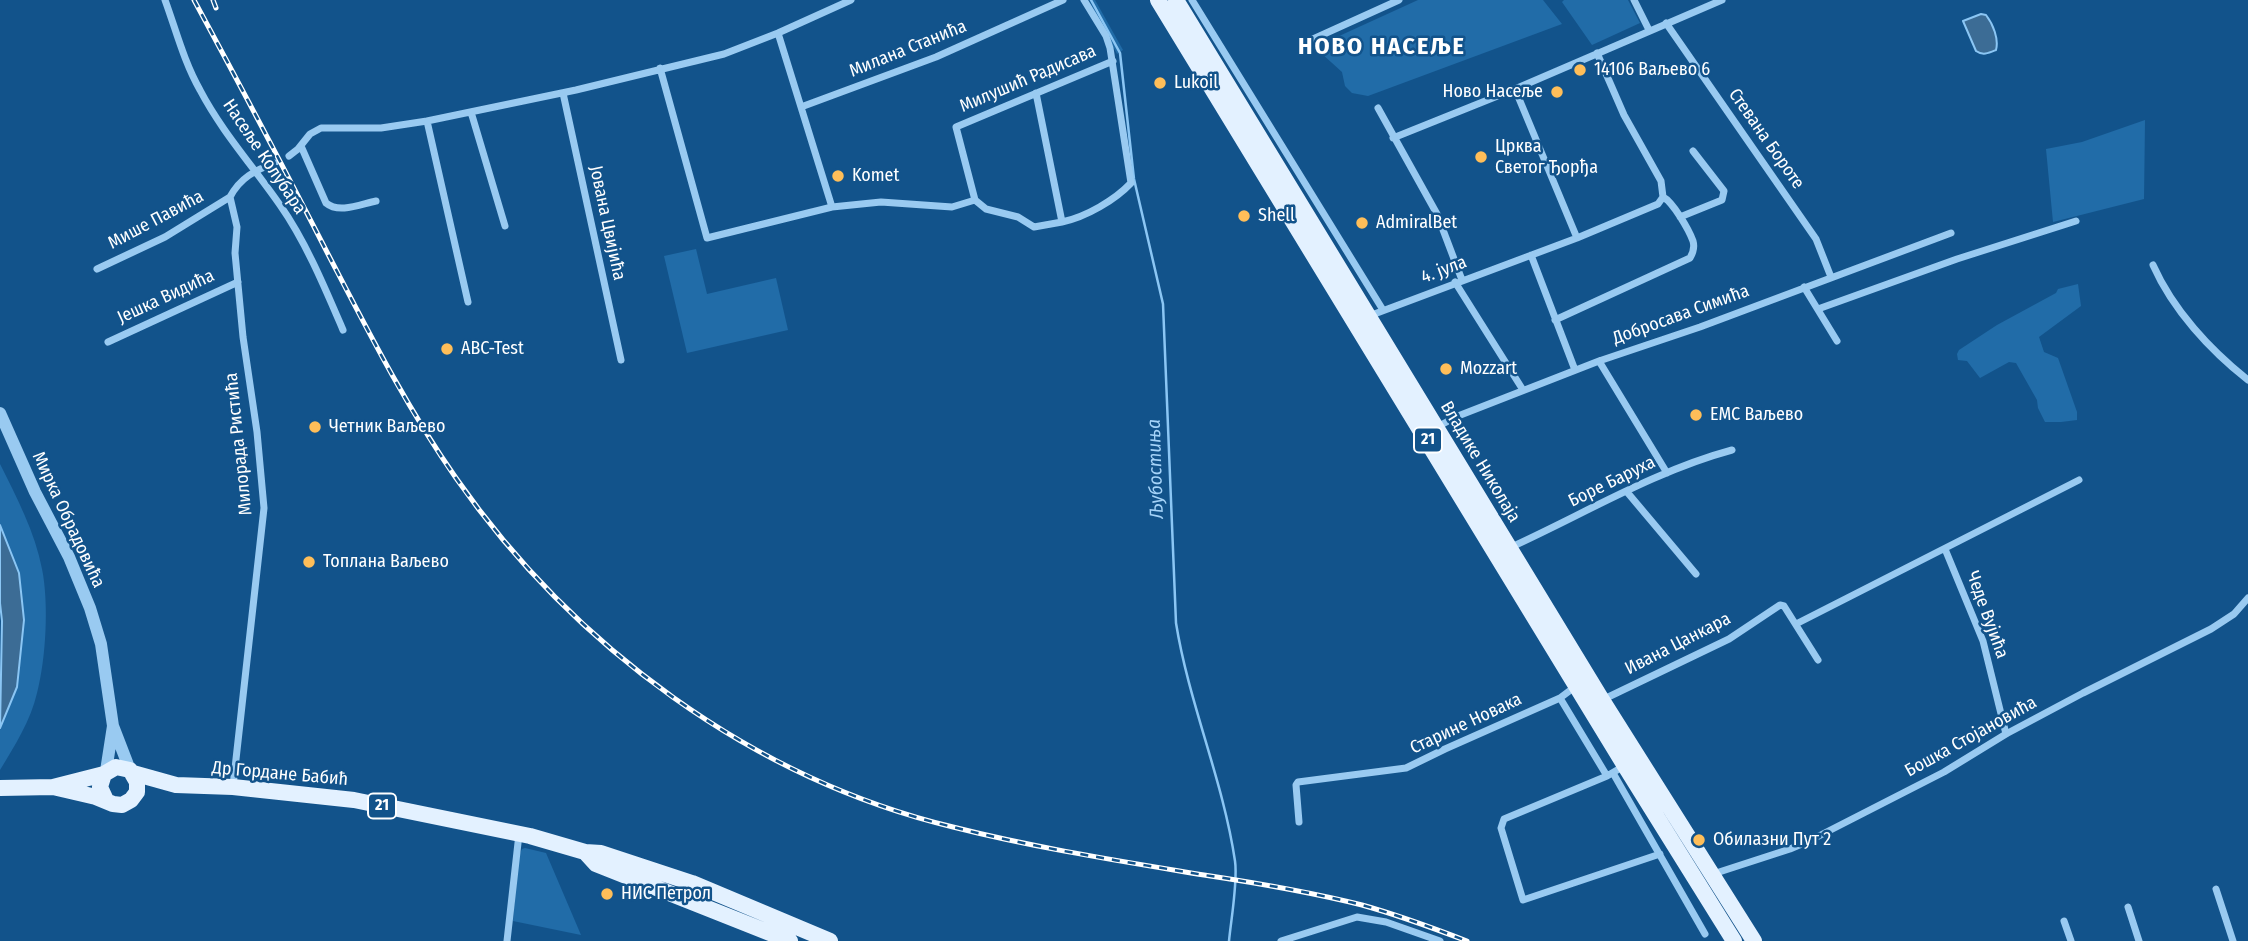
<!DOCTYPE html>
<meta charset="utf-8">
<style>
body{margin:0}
canvas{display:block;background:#12538b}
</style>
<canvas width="2248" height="941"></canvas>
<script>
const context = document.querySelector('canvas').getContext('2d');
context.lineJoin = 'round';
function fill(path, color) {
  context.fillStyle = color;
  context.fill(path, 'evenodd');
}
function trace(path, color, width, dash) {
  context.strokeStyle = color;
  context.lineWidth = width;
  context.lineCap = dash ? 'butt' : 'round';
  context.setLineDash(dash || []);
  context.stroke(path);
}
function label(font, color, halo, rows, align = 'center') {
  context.font = font + ' "Fira Sans Condensed",sans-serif';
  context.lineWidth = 5;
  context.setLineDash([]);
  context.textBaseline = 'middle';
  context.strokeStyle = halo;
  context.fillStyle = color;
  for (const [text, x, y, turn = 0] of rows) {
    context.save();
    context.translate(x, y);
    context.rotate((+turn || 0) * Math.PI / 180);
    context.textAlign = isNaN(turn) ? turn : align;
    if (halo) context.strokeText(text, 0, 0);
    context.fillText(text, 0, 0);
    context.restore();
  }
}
fill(new Path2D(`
 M1089,0H1095L1123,50L1117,54Z
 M1418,0H1543L1562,24L1368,96L1352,93L1345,86L1342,72L1321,53L1326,42Z
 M1564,0H1628L1640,23L1592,45L1562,2Z
 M2145,120L2144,199L2053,222L2046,149L2082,142Z
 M696,249L707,294L776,278L788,330L687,353L664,256Z
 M2078,284L2081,306L2039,337L2044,352L2058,358L2077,412V420L2061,422H2045L2038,408L2037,400L2016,363L2009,362L1980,378L1967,361L1958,360L1957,354L1959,350L1997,325L2056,293L2058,289Z
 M0,464C17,498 35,532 42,569C49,603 46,659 37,693C31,720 14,747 0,770V728L17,687L19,573L0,525Z
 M525,848L546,853L581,935L513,921L518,857L522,849Z`), '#216ca8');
const water = new Path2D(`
 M1981,14L1986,15C1993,24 1999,39 1996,50C1989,53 1983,56 1976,51L1963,21Z
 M0,525L19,573L24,620L17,687L0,728L2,621L0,603Z`);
fill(water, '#3c6c95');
trace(water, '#8bc6f4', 2);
trace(new Path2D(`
 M1091,0L1120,53L1134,179L1163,304L1176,623C1189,704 1223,780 1235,861C1238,881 1231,920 1229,941`), '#8bc6f4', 2.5);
trace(new Path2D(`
 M165,0C176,30 184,62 200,90C222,132 253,166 280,205C306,242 325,288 343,330
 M1192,0L1383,310
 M1634,0L1649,30
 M1666,23L1816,239L1831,277
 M778,33L832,207
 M1302,44L1399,0
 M660,68L707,238L832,207L881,202L952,207L975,200L986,209L1018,217L1034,227L1062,222
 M1515,89L1577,238
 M563,93L621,360
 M1036,93L1062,222C1086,217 1115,200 1131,183L1110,48L1106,36L1084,0
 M801,107L936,57L1063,0
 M1378,108L1437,214L1462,280
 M471,112L505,226
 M427,121L468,302
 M1393,138L1515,89L1722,0
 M301,146L326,203C339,214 361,204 376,201
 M289,156L298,149L310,134L321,128H381L427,121L576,90L724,54L778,33L851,0
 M975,200L956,127L1113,61
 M1680,217L1722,200L1724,191L1693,151
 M1531,255L1575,370
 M2153,265C2173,310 2210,350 2248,380
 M97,269L165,237L230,197
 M1455,282L1523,390
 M1804,287L1837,341
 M1818,309L1957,259L2076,221
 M1369,316L1577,238L1658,204L1663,197L1661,181L1624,115L1597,53
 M1555,320L1690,258C1693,253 1695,248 1693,241C1689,230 1673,202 1663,197
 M108,342L238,282
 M1599,361L1667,473
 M1435,428L1458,416L1599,361L1700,327L1951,233
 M1627,492L1696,574
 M1509,548C1582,515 1654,471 1732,450
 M1945,549L1983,641L2006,734
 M1796,624L2079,480
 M1560,698L1607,776
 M1602,700L1729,639L1780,605L1784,606L1818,660
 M1624,766L1607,776L1504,819L1501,828L1523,900L1660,854
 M1613,773L1705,934
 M233,786L264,508L257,432L243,337L235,253L237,227L230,197C240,178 255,170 275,163
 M1299,822L1296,785L1298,782L1406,768L1445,749L1560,698L1576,686
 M1713,874L1790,849L1811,840L1944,772L2006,734L2083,693L2211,629L2234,614L2248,598
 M2216,889L2233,941
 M2128,907L2139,941
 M2064,921L2071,941
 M507,941L519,834
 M1281,941L1357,917L1386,922L1440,941`), '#99caf1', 7);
trace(new Path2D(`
 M0,413L35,492L69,557L90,608L101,644L113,726L130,770
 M106,771L113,726`), '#99caf1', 12);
trace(new Path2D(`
 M1158,0L1625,766L1734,941
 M1176,0L1602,700L1754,941
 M133,773L176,785L233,787L354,800L530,836L585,852L601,853L692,883L830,941
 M53,787L96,797L113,804L122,805L131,800L137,792V782L130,770L116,767L104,774L100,787L106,800
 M0,788L53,787L104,774
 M585,852L596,864L790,941`), '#e3f1ff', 16);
const rail = new Path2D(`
 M194,0C240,85 285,170 329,256C368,331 407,408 456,478C573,646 753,779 953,827C1036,848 1120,861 1204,875C1257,883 1310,892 1362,905C1398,915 1433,928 1467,941
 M213,0L216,8`);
trace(rail, '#fff', 5);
trace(rail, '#12538b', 2.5, [8]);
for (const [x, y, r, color] of [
 [1580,70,7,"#ffbe59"],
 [1160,83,7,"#ffbe59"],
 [1557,92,7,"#ffbe59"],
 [1481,157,7,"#ffbe59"],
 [838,176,7,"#ffbe59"],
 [1244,216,7,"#ffbe59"],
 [1362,223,7,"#ffbe59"],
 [447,349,7,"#ffbe59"],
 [1446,369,7,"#ffbe59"],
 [1696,415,7,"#ffbe59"],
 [315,427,7,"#ffbe59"],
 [309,562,7,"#ffbe59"],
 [1699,840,7,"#ffbe59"],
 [607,894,7,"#ffbe59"]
]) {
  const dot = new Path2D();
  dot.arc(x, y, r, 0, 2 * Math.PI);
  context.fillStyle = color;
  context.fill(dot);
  trace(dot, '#12538b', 2.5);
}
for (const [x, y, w] of [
 [1428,440,28],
 [382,806,28]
]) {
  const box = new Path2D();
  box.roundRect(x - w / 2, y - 12.5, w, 25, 5);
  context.fillStyle = '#12538b';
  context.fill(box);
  trace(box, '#fff', 2);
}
label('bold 16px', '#fff', null, [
 ["21",1428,440],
 ["21",382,806]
]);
label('18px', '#fff', '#12538b', [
 ["Милана Станића",908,49,-22],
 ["Милушић Радисава",1028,79,-23],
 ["Стевана Бороте",1766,139,55],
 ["Насеље Колубара",264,157,56],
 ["Мише Павића",156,220,-28],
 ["Јована Цвијића",607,223,78],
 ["4. јула",1444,270,-21],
 ["Јешка Видића",166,297,-25],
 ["Добросава Симића",1681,315,-20],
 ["Милорада Ристића",239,444,-96],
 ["Владике Николаја",1480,462,59],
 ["Боре Баруха",1612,482,-26],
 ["Мирка Обрадовића",68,520,65],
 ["Чеде Вујића",1987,615,70],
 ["Ивана Цанкара",1678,644,-27],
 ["Старине Новака",1466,724,-25],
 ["Бошка Стојановића",1971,737,-29],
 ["Др Гордане Бабић",280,774,5]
]);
label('18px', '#fff', '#12538b', [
 ["14106 Ваљево 6",1594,70],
 ["Lukoil",1174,83],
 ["Ново Насеље",1543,92,"right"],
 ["Црква",1495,147],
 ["Светог Ђорђа",1495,168],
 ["Komet",852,176],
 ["Shell",1258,216],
 ["AdmiralBet",1376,223],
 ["ABC-Test",461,349],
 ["Mozzart",1460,369],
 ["ЕМС Ваљево",1710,415],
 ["Четник Ваљево",329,427],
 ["Топлана Ваљево",323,562],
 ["Обилазни Пут 2",1713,840],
 ["НИС Петрол",621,894]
], 'left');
label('italic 19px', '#a5d3f8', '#12538b', [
 ["Љубостиња",1156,469,-92]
]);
context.letterSpacing = '2px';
label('bold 24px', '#fff', '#12538b', [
 ["НОВО НАСЕЉЕ",1382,47]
]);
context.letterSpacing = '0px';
</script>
